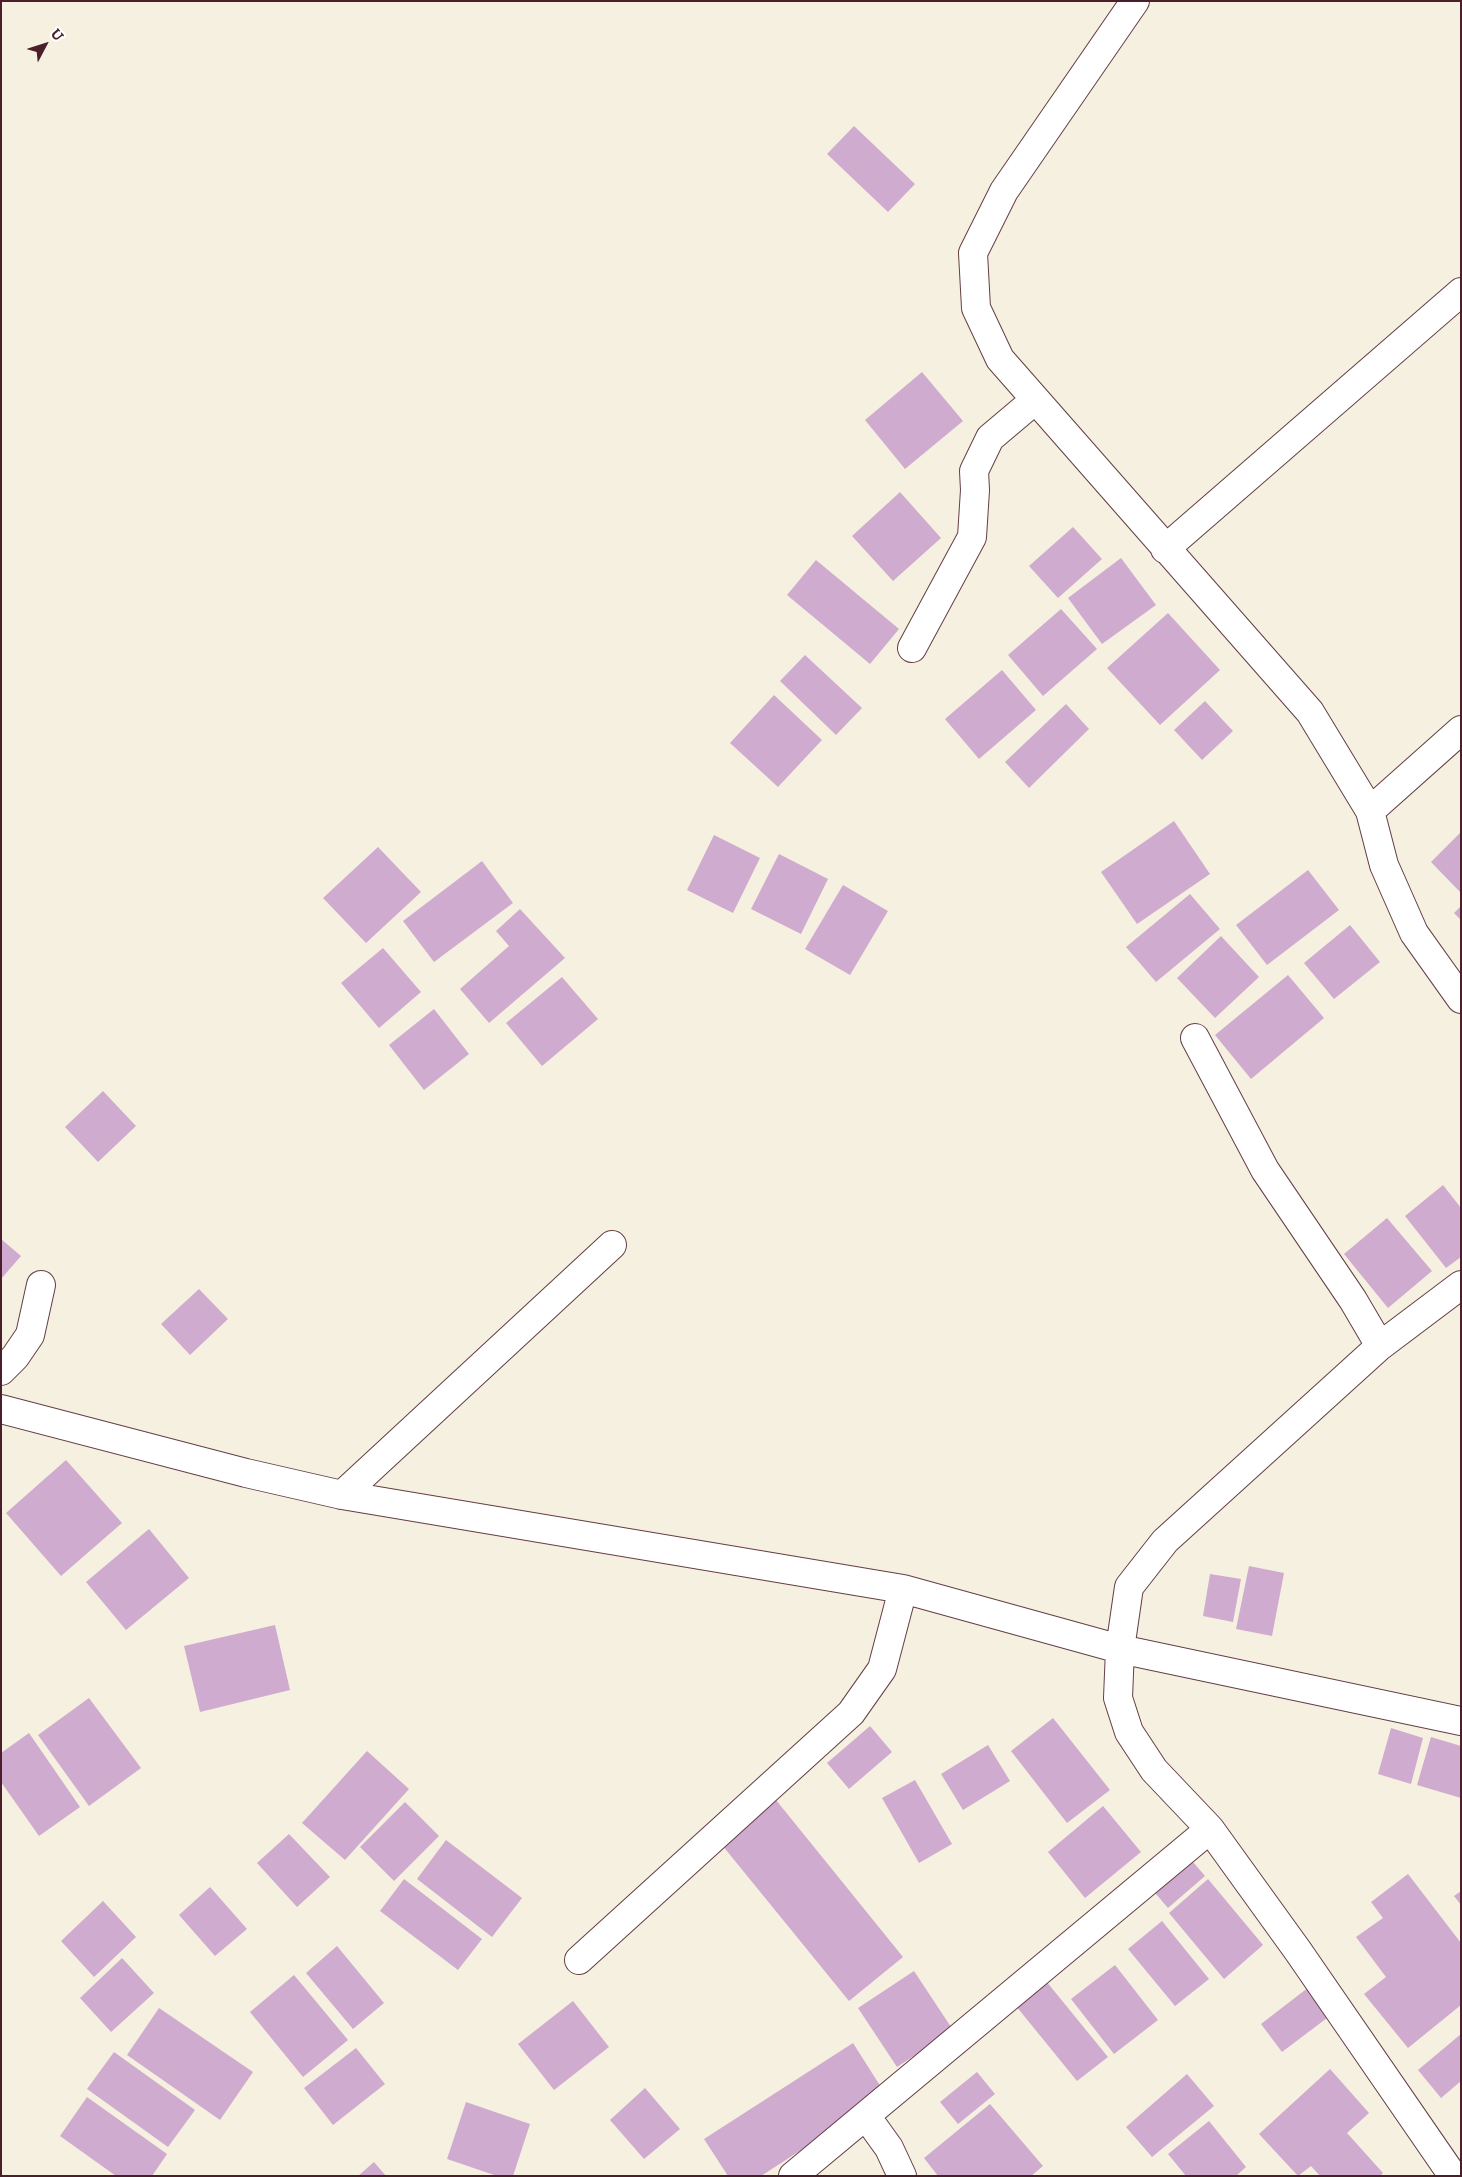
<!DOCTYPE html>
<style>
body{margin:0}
#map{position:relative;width:1462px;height:2177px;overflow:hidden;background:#f5f0df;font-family:"IM FELL DW Pica",serif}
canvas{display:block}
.frame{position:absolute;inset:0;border:2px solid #4a1f2b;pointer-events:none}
.north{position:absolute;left:20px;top:20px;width:50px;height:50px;-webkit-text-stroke:4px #fff;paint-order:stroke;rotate:50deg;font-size:14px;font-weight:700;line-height:20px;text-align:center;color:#4a1f2b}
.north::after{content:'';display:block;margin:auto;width:18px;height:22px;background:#4a1f2b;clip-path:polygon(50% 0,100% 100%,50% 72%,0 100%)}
</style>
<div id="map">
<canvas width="1462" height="2177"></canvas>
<div class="frame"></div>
<div class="north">U</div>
</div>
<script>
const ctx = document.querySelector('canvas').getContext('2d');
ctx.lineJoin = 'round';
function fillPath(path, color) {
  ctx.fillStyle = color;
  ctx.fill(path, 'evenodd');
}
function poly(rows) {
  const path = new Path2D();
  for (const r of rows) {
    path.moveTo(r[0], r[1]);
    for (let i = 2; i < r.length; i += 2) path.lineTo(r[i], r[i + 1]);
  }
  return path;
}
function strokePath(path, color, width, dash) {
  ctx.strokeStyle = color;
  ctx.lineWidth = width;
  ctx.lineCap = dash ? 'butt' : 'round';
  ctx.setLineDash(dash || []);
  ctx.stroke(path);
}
fillPath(poly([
 [854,126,915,184,888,212,827,154],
 [922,372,963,421,905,469,865,420],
 [900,492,941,538,893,581,852,536],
 [1073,527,1102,559,1058,598,1029,566],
 [1121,558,1156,605,1102,644,1068,598],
 [816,560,899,629,870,664,787,595],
 [1061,609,1097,649,1043,696,1008,655],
 [1168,613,1220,670,1160,725,1107,668],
 [805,655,862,708,836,735,780,681],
 [1002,670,1036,710,979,759,945,719],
 [774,695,822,740,778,787,730,743],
 [1205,701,1233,731,1202,760,1174,730],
 [1066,704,1089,729,1029,788,1005,762],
 [1174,821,1210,874,1137,924,1101,872],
 [1461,832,1461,893,1431,862],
 [714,835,760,858,733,913,687,890],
 [378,847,421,892,366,943,323,898],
 [779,854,828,879,801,934,751,909],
 [482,861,513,903,434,962,403,921],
 [1308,870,1339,910,1267,965,1236,925],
 [843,885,888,911,850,975,805,949],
 [1190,894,1220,929,1156,982,1126,947],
 [1461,906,1461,920,1454,913],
 [520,909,565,958,489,1023,460,989,509,946,496,931],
 [1350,925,1380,962,1334,999,1304,963],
 [1221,936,1259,977,1215,1018,1177,978],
 [383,948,421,992,379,1028,341,983],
 [1288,975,1324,1018,1251,1079,1215,1035],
 [562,977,598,1019,542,1066,506,1023],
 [434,1009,469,1054,424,1090,389,1045],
 [103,1091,136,1126,98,1162,65,1127],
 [1443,1185,1461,1208,1461,1257,1446,1268,1405,1216],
 [1387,1218,1432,1271,1388,1308,1344,1254],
 [1,1239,21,1256,1,1279],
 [199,1289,228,1319,190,1355,161,1324],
 [66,1460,122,1523,61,1576,6,1513],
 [149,1529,189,1578,126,1630,86,1582],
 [1249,1566,1284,1573,1272,1636,1236,1629],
 [1210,1574,1241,1579,1233,1622,1203,1616],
 [275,1625,290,1690,200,1712,184,1646],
 [89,1698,141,1768,89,1806,38,1735],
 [1053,1718,1110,1790,1067,1823,1011,1751],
 [870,1726,892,1752,849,1789,827,1763],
 [1391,1728,1423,1738,1411,1784,1378,1774],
 [29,1733,80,1807,39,1836,1,1782,1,1753],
 [1431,1737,1461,1746,1461,1798,1417,1785],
 [988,1745,1010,1781,963,1810,941,1774],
 [367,1751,409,1789,345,1860,302,1823],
 [915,1780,952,1844,919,1863,882,1798],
 [776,1800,903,1957,849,2001,722,1845],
 [405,1802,439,1836,394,1881,360,1847],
 [1103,1806,1141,1852,1085,1898,1048,1852],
 [289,1834,330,1877,297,1907,257,1863],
 [446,1840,522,1898,492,1937,417,1879],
 [1187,1855,1205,1876,1168,1908,1150,1887],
 [1408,1874,1461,1943,1461,2005,1408,2048,1364,1994,1386,1977,1356,1937,1383,1918,1371,1902],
 [404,1879,482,1939,458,1970,380,1911],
 [1208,1879,1263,1945,1224,1979,1169,1913],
 [210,1887,247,1929,215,1956,179,1915],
 [1461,1891,1461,1905,1454,1896],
 [103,1901,136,1937,94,1977,61,1941],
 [1162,1921,1209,1979,1175,2006,1128,1949],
 [337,1946,384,2003,353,2029,306,1973],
 [122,1958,154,1993,111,2032,80,1998],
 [1115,1965,1158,2020,1114,2054,1071,1999],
 [914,1971,953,2030,897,2067,858,2008],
 [294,1975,348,2040,303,2077,250,2012],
 [1046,1981,1108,2057,1077,2081,1016,2006],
 [1309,1987,1331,2015,1282,2052,1261,2024],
 [573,2001,609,2047,554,2090,518,2044],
 [159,2008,253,2072,220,2120,127,2055],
 [1461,2034,1461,2081,1441,2098,1418,2070],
 [853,2043,886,2095,761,2176,728,2176,704,2139],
 [356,2048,385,2084,333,2125,304,2088],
 [114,2052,195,2110,168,2147,87,2089],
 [1330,2069,1369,2113,1347,2133,1383,2173,1380,2176,1320,2176,1311,2166,1298,2176,1259,2134],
 [977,2072,995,2094,958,2124,940,2102],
 [1187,2074,1214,2106,1152,2157,1126,2127],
 [645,2088,680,2129,644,2159,610,2120],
 [87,2097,167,2154,152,2176,116,2176,60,2136],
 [466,2102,530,2124,513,2176,497,2176,447,2159],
 [990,2104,1043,2166,1031,2176,938,2176,924,2158],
 [1209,2121,1246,2167,1236,2176,1186,2176,1168,2154],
 [374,2162,386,2176,358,2176]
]), '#d0abd0');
const minor = poly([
 [1135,1,1004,191,973,253,976,308,1000,359,1310,712,1370,811,1384,865,1414,933,1461,999],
 [1165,549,1461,292],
 [912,648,972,537,975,490,974,471,990,438,1035,400],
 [1370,811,1461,730],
 [1195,1038,1265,1170,1353,1300,1380,1346],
 [1,1371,15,1357,30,1335,41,1285],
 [1,1409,246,1473,342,1495,903,1589,1120,1649,1461,1721],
 [342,1495,612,1245],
 [579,1960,851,1713,882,1669,903,1589],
 [866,2116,889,2148,902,2176],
 [793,2176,1210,1829],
 [1453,2176,1298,1951,1210,1829,1154,1770,1129,1732,1118,1698,1120,1649,1129,1587,1165,1541,1380,1346,1461,1285]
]);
strokePath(minor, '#643e46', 30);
strokePath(minor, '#fff', 28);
</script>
